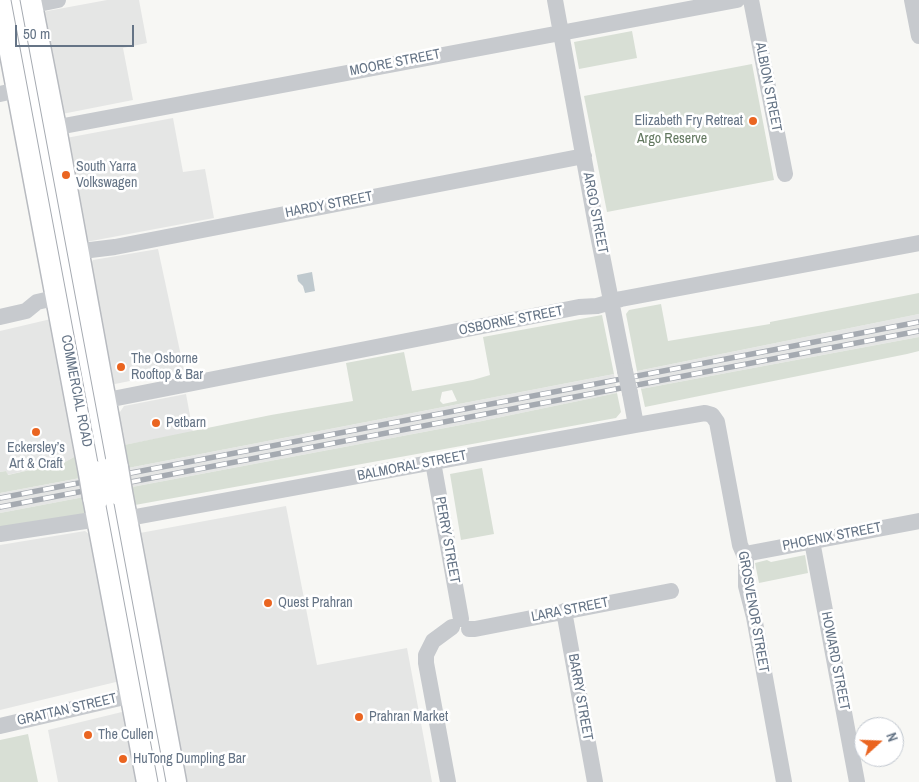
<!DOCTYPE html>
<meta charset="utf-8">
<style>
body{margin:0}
#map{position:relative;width:919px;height:782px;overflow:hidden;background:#f7f7f4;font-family:"Archivo Narrow",sans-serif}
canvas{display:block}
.north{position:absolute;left:854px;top:717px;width:50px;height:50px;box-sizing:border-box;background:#fff;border:1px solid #c1c7cf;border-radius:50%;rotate:70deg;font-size:14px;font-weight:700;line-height:20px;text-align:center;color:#657486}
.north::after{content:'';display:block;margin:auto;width:18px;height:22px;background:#ea6521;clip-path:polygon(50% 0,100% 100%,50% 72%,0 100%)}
.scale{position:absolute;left:15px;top:25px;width:119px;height:22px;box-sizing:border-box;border:2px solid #657486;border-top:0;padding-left:6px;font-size:15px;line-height:18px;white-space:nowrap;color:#657486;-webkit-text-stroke:4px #fff;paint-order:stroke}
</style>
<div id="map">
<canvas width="919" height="782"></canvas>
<div class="north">N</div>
<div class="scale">50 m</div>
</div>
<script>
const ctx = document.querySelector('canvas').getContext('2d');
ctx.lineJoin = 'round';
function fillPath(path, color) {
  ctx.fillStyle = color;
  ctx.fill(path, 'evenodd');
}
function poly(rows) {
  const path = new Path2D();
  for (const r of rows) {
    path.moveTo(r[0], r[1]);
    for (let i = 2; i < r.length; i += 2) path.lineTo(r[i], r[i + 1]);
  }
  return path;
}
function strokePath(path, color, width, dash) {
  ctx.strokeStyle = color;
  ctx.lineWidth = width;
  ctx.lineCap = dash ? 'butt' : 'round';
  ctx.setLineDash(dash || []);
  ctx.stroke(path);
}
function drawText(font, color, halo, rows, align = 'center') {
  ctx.font = font + ' "Archivo Narrow",sans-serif';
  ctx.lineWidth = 5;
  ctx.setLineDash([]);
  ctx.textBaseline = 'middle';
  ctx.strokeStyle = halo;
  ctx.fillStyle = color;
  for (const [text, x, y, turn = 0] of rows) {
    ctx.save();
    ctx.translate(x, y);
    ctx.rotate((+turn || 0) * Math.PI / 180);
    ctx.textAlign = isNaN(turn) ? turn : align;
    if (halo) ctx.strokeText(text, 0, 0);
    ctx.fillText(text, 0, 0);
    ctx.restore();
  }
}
fillPath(poly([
 [107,0,139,0,147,43,123,48,133,100,62,114,42,12],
 [173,118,183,172,205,169,214,218,86,242,66,138],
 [158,249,184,370,115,384,111,382,90,264,93,260],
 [919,314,919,337,641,389,637,371],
 [51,319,76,456,65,462,7,475,6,471,0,472,0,331],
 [614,374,617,393,482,421,132,487,128,468],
 [186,394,193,432,124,445,118,415,124,406],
 [80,478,84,497,0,513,0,493],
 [286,506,317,665,407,648,432,782,186,782,140,533],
 [85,531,94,538,120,681,0,710,0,545],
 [126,711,139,782,58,782,48,730]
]), '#e5e6e5');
fillPath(poly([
 [632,31,637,58,579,69,574,42],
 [752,64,774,180,607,212,584,96],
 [919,293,919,314,637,371,626,314,629,310,661,304,668,341,770,324,770,322],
 [602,315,614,374,128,468,124,445,271,415,353,401,346,363,404,352,412,391,473,380,490,375,483,337],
 [452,390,457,401,443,404,440,401,442,392],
 [919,337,919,351,907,354,645,407,641,389],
 [617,393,621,412,616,418,135,505,132,487,482,421],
 [76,456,80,478,0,493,0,472,6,471,8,475,65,462],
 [482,468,494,534,461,540,450,474],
 [84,497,87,514,0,529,0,513],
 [805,555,808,573,759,583,755,563,767,560,771,562],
 [28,734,38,782,0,782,0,740]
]), '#d8dfd5');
fillPath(poly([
 [312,272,315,291,305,293,303,286,298,281,297,275]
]), '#bfc9ce');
const primary = poly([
 [3,0,92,473],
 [28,0,53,128,115,468],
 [119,492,173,782],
 [96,497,150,782]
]);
strokePath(primary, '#b8bbc0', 29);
strokePath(poly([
 [555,0,595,220,625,371],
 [751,0,785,174],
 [912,0,919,36],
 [29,6,58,0],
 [0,94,27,88],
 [53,128,737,0],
 [74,252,115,247,584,156],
 [0,317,26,311,37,302,59,297],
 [630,393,636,425],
 [102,401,579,307,597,306,621,299,919,243],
 [433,462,461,619],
 [0,534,92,520,135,517,636,425,705,413,712,415,717,422,740,545,746,559,746,586,754,617,784,782],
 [812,541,857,782],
 [745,554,919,521],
 [564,611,595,782],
 [469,629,475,629,671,591],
 [0,726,133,695],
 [448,782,426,663,426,655,433,641,452,627]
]), '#c7cace', 16);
strokePath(primary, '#fff', 26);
strokePath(poly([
 [11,0,158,782],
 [20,0,166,782]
]), '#a5aab1', 1);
const rail = poly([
 [0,498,919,322],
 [0,507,919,331]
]);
strokePath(rail, '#a5aab1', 5.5);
strokePath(rail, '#fff', 4, [11]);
const primaryBridge = poly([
 [115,468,119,492],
 [92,473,96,497]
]);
strokePath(primaryBridge, '#b8bbc0', 29, []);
strokePath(poly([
 [625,371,630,393]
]), '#c7cace', 16);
strokePath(primaryBridge, '#fff', 26);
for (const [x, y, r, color] of [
 [753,121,5,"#ea6521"],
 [66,175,5,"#ea6521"],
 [121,367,5,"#ea6521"],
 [156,423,5,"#ea6521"],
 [36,432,5,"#ea6521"],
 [268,603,5,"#ea6521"],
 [359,717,5,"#ea6521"],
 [88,735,5,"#ea6521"],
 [123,759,5,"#ea6521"]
]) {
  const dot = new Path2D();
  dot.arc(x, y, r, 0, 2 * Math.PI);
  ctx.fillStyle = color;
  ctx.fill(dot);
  strokePath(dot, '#fff', 2);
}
drawText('14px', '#657486', '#fff', [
 ["MOORE STREET",395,63,-11],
 ["ALBION STREET",768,87,79],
 ["HARDY STREET",329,205,-11],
 ["ARGO STREET",595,213,79],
 ["OSBORNE STREET",511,321,-11],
 ["COMMERCIAL ROAD",76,391,79],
 ["BALMORAL STREET",412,466,-11],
 ["PHOENIX STREET",832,537,-11],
 ["PERRY STREET",447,540,80],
 ["LARA STREET",570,610,-11],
 ["GROSVENOR STREET",753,612,80],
 ["HOWARD STREET",835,661,79],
 ["BARRY STREET",580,697,80],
 ["GRATTAN STREET",67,710,-13]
]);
drawText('14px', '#657486', '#fff', [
 ["Elizabeth Fry Retreat",743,121,"right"],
 ["South Yarra",76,167],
 ["Volkswagen",76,183],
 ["The Osborne",131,359],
 ["Rooftop & Bar",131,375],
 ["Petbarn",166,423],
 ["Eckersley’s",36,448,"center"],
 ["Art & Craft",36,464,"center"],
 ["Quest Prahran",278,603],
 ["Prahran Market",369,717],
 ["The Cullen",98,735],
 ["HuTong Dumpling Bar",133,759]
], 'left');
drawText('14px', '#637860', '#fff', [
 ["Argo Reserve",672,139]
]);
</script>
